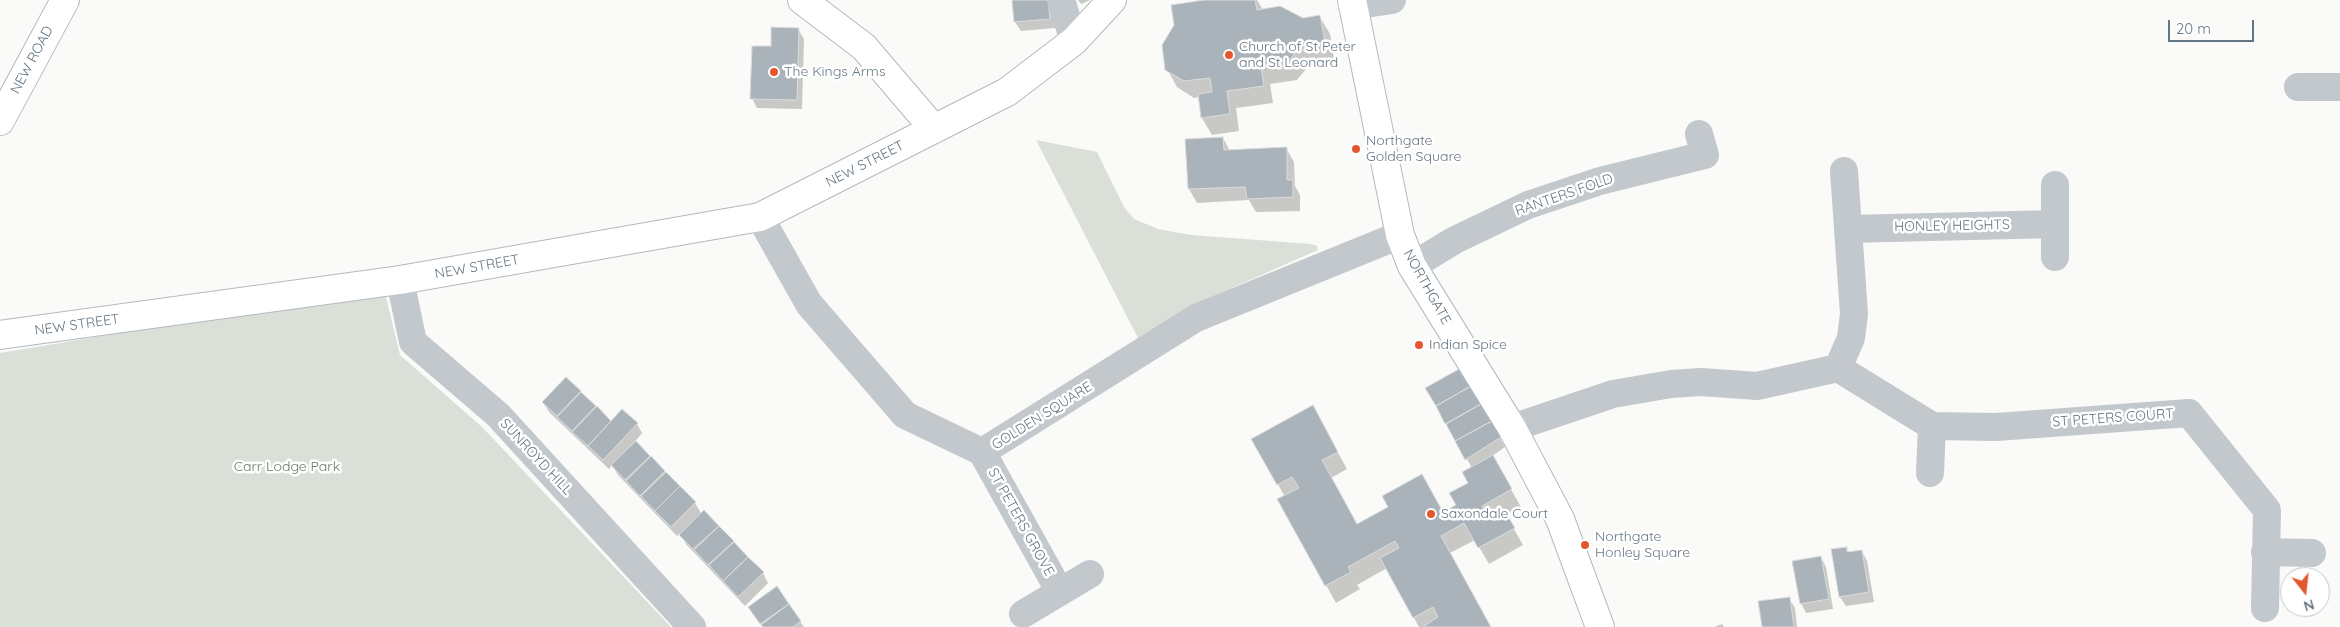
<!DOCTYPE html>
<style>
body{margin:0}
#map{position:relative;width:2340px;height:627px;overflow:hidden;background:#fafaf8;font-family:Quicksand,sans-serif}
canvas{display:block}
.north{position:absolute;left:2280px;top:567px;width:50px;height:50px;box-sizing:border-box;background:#fff;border:1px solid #c1c8cd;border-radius:50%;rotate:164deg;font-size:14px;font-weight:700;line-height:20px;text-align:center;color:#657683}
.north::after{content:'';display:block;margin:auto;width:18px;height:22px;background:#e4572e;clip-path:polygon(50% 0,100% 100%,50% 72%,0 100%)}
.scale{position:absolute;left:2168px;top:20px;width:86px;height:22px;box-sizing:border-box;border:2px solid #657683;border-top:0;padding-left:6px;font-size:15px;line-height:18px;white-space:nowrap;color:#657683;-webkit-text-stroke:4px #fff;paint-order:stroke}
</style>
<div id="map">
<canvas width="2340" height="627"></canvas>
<div class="north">N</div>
<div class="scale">20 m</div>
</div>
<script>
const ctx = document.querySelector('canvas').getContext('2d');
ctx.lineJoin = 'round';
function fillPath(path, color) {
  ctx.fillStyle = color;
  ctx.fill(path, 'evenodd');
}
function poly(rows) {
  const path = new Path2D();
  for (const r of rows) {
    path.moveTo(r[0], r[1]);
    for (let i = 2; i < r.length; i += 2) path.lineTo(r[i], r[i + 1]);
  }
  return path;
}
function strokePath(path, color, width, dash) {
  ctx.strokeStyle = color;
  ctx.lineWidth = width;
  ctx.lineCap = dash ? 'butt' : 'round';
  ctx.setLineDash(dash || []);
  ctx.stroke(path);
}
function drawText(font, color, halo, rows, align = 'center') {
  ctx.font = font + ' Quicksand,sans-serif';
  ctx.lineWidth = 5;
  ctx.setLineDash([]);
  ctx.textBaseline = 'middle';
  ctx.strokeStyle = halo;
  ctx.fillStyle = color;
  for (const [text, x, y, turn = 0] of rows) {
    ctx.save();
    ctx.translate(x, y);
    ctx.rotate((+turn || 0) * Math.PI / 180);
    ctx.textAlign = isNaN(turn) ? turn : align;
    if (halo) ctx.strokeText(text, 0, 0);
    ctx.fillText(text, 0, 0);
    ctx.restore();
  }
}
fillPath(poly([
 [1036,140,1097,152,1124,207,1134,219,1158,229,1191,235,1311,244,1317,246,1318,250,1193,305,1138,338],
 [384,289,400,355,482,427,671,627,0,627,0,353]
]), '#dadfd7');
fillPath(poly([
 [1013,0,1052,0,1055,28,1021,31,1015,22],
 [1078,0,1090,0,1081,4],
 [1212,0,1257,0,1263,10,1303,20,1320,17,1330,34,1334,59,1311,63,1297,80,1270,84,1273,103,1236,108,1239,131,1212,135,1202,118,1199,97,1194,98,1177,87,1167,69],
 [798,29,804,39,802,109,757,108,752,98,772,48],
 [1223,138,1230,151,1286,148,1294,162,1295,186,1300,195,1300,211,1256,212,1249,200,1197,203,1189,189],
 [1460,369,1505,447,1492,456,1521,507,1506,515,1523,545,1489,564,1475,540,1450,553,1490,627,1419,627,1387,568,1357,585,1360,589,1336,603,1279,500,1285,497,1253,439,1322,424,1347,469,1331,478,1357,526,1443,514,1457,506,1469,483,1472,468,1427,388],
 [566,379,611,422,637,424,642,433,635,442,695,503,702,515,704,512,763,573,768,583,745,606,686,544,680,533,677,536,618,475,612,465,609,469,549,412,543,402],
 [1846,548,1849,553,1862,551,1867,561,1874,602,1846,606,1840,597],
 [1821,557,1826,567,1833,609,1806,613,1801,603],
 [776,588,804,627,763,627,755,617],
 [1789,598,1795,608,1797,627,1763,627],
 [1722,624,1724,627,1714,627]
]), '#0003');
const building = poly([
 [1012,0,1048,0,1050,19,1014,22,1012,0],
 [1204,0,1255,0,1257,10,1280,6,1303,18,1320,15,1325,42,1301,46,1287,63,1261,67,1264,86,1227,91,1230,114,1201,118,1198,94,1212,92,1210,78,1184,81,1165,70,1162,45,1174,25,1171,5,1204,0],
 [771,27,799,28,797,100,750,99,752,46,771,46,771,27],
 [1223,137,1224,150,1287,147,1287,180,1293,180,1293,197,1247,199,1245,187,1188,189,1185,139,1223,137],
 [1461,368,1471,386,1436,406,1425,388,1461,368],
 [566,377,581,391,557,416,542,402,566,377],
 [1471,386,1481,404,1445,424,1436,406,1471,386],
 [581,392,596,406,572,431,557,417,581,392],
 [1481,404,1492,421,1455,441,1446,424,1481,404],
 [1313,405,1338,452,1322,460,1357,524,1388,507,1382,496,1422,474,1443,512,1456,505,1449,493,1468,483,1462,472,1493,455,1512,489,1482,506,1487,516,1503,508,1515,528,1478,548,1464,523,1441,536,1491,627,1423,627,1438,617,1433,607,1413,618,1380,558,1399,548,1395,541,1348,567,1351,572,1325,586,1277,499,1299,488,1292,477,1277,485,1251,439,1313,405],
 [597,406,611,421,588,446,572,432,597,406],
 [622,409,638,423,603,460,588,446,622,409],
 [1492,421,1501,437,1465,460,1455,441,1492,421],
 [636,441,650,456,625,480,611,465,636,441],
 [651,456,665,471,640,496,626,481,651,456],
 [666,472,680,486,655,511,641,496,666,472],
 [680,486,696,502,671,527,655,511,680,486],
 [704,510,719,526,693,549,679,535,704,510],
 [719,526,734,541,708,565,694,550,719,526],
 [734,542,748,557,723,581,709,565,734,542],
 [1847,547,1847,552,1862,550,1869,592,1839,597,1831,549,1847,547],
 [1821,556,1829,599,1800,604,1792,561,1821,556],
 [748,557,764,572,738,597,723,581,748,557],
 [777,586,789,604,760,624,748,607,777,586],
 [1790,597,1794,627,1762,627,1758,601,1790,597],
 [789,604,801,621,793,627,763,627,761,625,789,604]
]);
fillPath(building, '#aab3b9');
strokePath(building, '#dcdcda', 1);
const secondary = poly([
 [802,0,864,47,934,129],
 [1352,0,1400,235,1412,266,1512,428,1560,519,1600,627],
 [0,121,65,0],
 [0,335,400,280,760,217,1007,92,1074,41,1112,0]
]);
strokePath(secondary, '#b3babf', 30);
strokePath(poly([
 [1061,0,1074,41],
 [1352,6,1392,0],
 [2298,87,2340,87],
 [2055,185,2055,257],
 [760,217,809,304,905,415,982,452,1196,318,1400,235],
 [1848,229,2055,224],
 [1412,266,1455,240,1528,205,1600,181,1705,155,1699,134],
 [400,280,413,342,498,415,692,627],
 [1838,368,1932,426,1996,427,2189,413,2267,510,2265,608],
 [1838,368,1851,338,1854,314,1844,171],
 [1512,428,1613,394,1671,384,1701,382,1757,386,1838,368],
 [982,452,1060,592],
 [1930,473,1932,426],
 [2265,552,2312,553],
 [1023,614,1090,574]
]), '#c3c8cc', 28);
strokePath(secondary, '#fff', 28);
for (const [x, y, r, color] of [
 [1229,55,5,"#e4572e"],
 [774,72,5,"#e4572e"],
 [1356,149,5,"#e4572e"],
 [1419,345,5,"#e4572e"],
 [1431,514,5,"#e4572e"],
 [1585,545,5,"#e4572e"]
]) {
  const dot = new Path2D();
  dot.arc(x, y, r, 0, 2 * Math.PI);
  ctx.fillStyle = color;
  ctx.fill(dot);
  strokePath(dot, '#fff', 2);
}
drawText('14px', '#657683', '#fff', [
 ["Church of St Peter",1239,47],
 ["and St Leonard",1239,63],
 ["The Kings Arms",784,72],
 ["Northgate",1366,141],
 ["Golden Square",1366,157],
 ["Indian Spice",1429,345],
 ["Saxondale Court",1441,514],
 ["Northgate",1595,537],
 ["Honley Square",1595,553]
], 'left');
drawText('14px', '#657683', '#fff', [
 ["NEW ROAD",32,60,-62],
 ["NEW STREET",865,164,-27],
 ["RANTERS FOLD",1564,195,-19],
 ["HONLEY HEIGHTS",1952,226,-1],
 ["NEW STREET",477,267,-10],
 ["NORTHGATE",1427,287,61],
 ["NEW STREET",77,325,-8],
 ["GOLDEN SQUARE",1042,416,-32],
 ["ST PETERS COURT",2113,418,-4],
 ["SUNROYD HILL",536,457,47],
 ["ST PETERS GROVE",1021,522,61]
]);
drawText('14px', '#687a64', '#fff', [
 ["Carr Lodge Park",287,467]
]);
</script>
